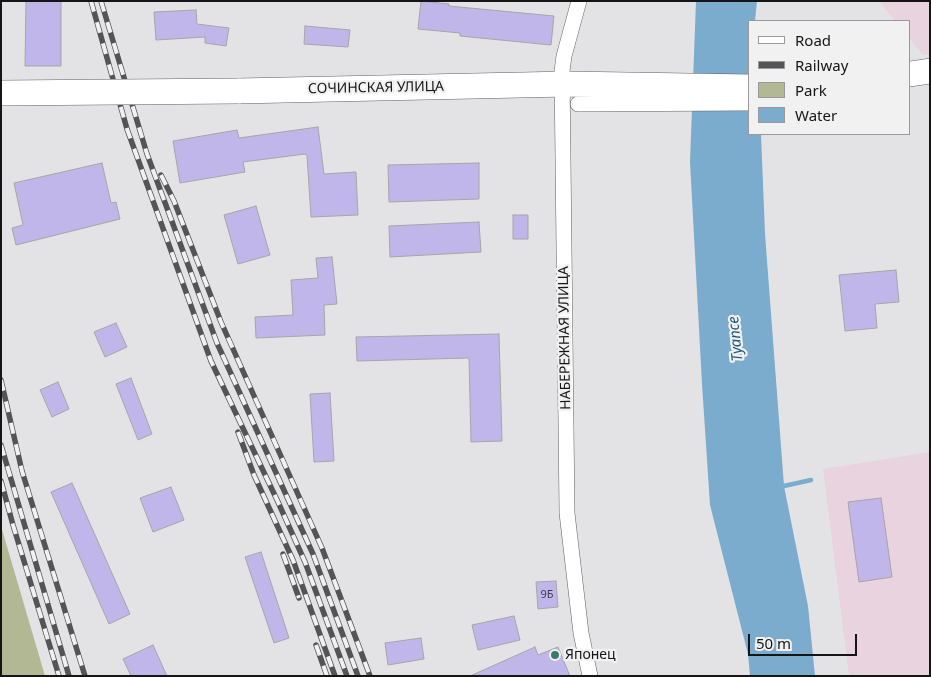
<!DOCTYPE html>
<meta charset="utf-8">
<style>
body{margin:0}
#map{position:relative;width:931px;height:677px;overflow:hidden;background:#e3e3e5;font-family:"Noto Sans",sans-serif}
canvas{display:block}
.frame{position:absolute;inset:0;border:2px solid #151516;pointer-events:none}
.legend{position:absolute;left:748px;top:20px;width:162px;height:115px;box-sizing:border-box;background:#f1f1f2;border:1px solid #99999a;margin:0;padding:6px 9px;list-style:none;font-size:15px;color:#151516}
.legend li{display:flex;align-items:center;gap:10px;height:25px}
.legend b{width:25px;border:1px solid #99999a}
.scale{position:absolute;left:748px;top:634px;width:109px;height:22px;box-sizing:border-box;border:2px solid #151516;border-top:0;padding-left:6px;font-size:15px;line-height:18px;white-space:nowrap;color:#151516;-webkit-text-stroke:4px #f1f1f2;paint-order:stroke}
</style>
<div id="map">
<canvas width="931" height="677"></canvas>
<div class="frame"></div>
<ul class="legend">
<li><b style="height:6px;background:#fff"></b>Road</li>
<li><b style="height:6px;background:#545456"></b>Railway</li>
<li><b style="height:14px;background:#b3b894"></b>Park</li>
<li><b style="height:14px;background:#7babcd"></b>Water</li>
</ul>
<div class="scale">50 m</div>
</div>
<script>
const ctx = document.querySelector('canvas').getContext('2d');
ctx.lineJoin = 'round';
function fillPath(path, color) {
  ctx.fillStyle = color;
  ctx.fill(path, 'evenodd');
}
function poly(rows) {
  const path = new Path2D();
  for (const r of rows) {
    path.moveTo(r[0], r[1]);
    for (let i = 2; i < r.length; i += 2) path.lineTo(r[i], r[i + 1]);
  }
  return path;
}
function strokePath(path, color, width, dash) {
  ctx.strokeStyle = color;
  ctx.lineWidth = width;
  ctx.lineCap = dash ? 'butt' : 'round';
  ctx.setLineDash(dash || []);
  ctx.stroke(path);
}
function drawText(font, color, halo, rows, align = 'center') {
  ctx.font = font + ' "Noto Sans",sans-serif';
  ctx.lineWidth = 4.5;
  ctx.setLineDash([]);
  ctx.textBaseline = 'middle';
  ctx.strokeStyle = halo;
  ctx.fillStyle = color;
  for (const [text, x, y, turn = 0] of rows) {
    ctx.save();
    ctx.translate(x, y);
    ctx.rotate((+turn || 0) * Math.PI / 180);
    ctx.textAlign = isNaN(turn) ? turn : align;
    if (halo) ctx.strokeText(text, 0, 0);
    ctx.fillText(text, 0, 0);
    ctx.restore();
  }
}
fillPath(poly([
 [879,1,930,1,930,55,923,55,910,39,910,21,895,21],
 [930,452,930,676,849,676,823,469]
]), '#e9d3df');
fillPath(poly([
 [1,526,45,676,1,676]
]), '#b3b894');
fillPath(poly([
 [696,1,757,1,755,21,750,21,750,134,761,134,765,234,784,486,808,606,815,676,750,676,748,654,710,505,702,384,690,162]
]), '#7babcd');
strokePath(poly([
 [784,486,811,480]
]), '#7babcd', 4.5);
const building = poly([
 [26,1,61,1,61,66,25,66,26,1],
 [421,1,449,4,449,6,554,16,551,45,460,36,460,33,418,29,421,1],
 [196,10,197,24,229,28,226,46,205,43,205,37,156,40,154,12,196,10],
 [305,26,350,30,348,47,304,44,305,26],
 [318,127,324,174,356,172,358,215,311,217,307,155,306,155,305,154,243,162,245,172,180,183,173,141,237,130,239,138,318,127],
 [102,163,111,203,116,202,120,219,16,245,12,228,23,225,14,183,102,163],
 [479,163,479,199,389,202,388,165,479,163],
 [256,206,270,255,238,264,224,215,256,206],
 [513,215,528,215,528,239,513,239,513,215],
 [479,222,481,252,390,257,389,226,479,222],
 [332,257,337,304,324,305,325,335,256,338,255,317,293,315,291,280,318,278,316,258,332,257],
 [896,270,899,302,875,304,877,328,845,331,839,275,896,270],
 [116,323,127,347,105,357,94,332,116,323],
 [499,334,502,441,471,442,469,358,357,361,356,337,499,334],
 [131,378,152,434,138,440,116,384,131,378],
 [58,382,69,409,52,417,40,390,58,382],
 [330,393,334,461,314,462,310,394,330,393],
 [72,483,130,614,109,624,51,492,72,483],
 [171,487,184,520,153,532,140,498,171,487],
 [881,498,892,577,859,582,848,502,881,498],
 [261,552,289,638,274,643,245,557,261,552],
 [556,581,558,607,538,609,536,582,556,581],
 [514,616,520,640,478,650,472,625,514,616],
 [421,638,424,659,388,665,385,643,421,638],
 [153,645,167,676,131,676,123,659,153,645],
 [535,647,538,655,558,647,570,676,470,676,535,647]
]);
fillPath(building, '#c1b6e9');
strokePath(building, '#a6a5a7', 1);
const minor = poly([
 [579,1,564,56,562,71,567,513,581,633,590,676],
 [578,104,750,103]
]);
const trunk = poly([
 [910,74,930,71],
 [238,91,568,84,750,87]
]);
strokePath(minor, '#606062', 16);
strokePath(trunk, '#606062', 26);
strokePath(minor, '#fff', 15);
strokePath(trunk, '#fff', 25);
const rail = poly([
 [91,1,127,129,211,361,278,502,305,562,347,676],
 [101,1,147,154,217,343,313,554,358,676],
 [161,175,174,201,221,322,322,548,370,676],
 [1,380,22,471,85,676],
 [238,432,254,475,293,560,335,676],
 [1,445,69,676],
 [1,481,13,525,59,676],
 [283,554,299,598],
 [316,645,327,676]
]);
strokePath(rail, '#545456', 5.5);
strokePath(rail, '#f1f1f2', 4, [11]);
const trunkBridge = poly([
 [1,93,238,91]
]);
strokePath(trunkBridge, '#606062', 26, []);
strokePath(trunkBridge, '#fff', 25);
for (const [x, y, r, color] of [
 [555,655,5,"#367b6e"]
]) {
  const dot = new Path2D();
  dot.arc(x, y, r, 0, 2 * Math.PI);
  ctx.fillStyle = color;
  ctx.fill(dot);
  strokePath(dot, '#f1f1f2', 2);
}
drawText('11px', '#403d4b', null, [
 ["9Б",547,595]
]);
drawText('14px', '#151516', '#f1f1f2', [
 ["СОЧИНСКАЯ УЛИЦА",376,88,-1],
 ["НАБЕРЕЖНАЯ УЛИЦА",565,338,-91]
]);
drawText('14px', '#151516', '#f1f1f2', [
 ["Японец",565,655]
], 'left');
drawText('italic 15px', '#20587b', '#f1f1f2', [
 ["Туапсе",736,339,-96]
]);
</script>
